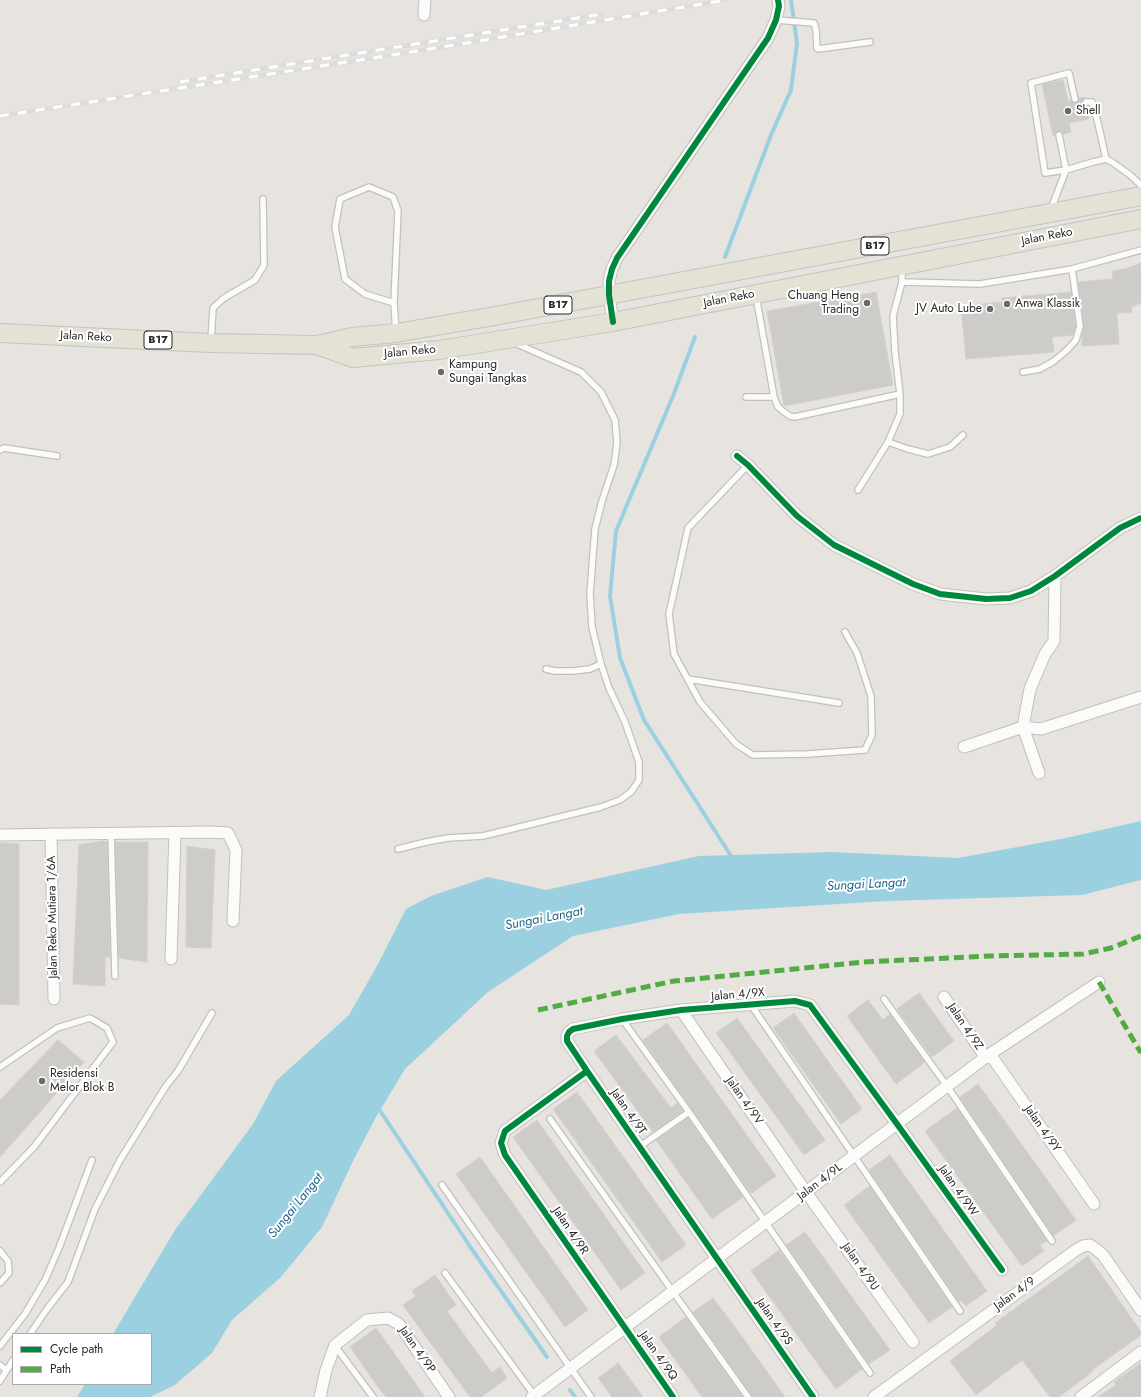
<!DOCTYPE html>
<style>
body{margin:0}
#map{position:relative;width:1141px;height:1397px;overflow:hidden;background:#e7e4e0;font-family:Jost,sans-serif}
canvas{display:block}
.legend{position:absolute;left:12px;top:1333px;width:140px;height:52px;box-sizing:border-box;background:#fff;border:1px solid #a9a9a9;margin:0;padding:5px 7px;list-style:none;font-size:12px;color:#292929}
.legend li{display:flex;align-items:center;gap:8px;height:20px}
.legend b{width:20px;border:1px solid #a9a9a9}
</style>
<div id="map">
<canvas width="1141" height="1397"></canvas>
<ul class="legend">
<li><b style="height:5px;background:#00873e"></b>Cycle path</li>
<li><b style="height:5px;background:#53ab44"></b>Path</li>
</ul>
</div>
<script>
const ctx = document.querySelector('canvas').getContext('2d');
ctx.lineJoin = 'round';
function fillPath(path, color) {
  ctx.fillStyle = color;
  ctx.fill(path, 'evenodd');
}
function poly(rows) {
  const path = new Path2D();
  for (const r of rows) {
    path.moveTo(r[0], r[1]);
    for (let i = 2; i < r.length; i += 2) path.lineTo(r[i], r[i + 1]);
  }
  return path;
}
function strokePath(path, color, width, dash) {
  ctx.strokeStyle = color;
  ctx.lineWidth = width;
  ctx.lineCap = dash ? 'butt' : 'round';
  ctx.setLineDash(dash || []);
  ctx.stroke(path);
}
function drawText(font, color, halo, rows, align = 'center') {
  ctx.font = font + ' Jost,sans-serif';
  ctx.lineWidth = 4;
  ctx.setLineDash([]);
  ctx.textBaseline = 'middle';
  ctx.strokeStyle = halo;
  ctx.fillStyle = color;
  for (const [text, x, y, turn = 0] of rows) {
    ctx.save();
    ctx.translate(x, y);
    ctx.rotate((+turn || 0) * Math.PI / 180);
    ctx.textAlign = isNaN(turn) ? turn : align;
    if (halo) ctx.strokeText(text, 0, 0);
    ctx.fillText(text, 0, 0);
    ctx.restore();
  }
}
fillPath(poly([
 [1141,821,1141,880,1082,895,887,901,679,914,573,936,488,992,405,1069,376,1117,353,1161,322,1227,281,1277,232,1320,212,1353,175,1385,150,1397,77,1397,85,1384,151,1384,151,1334,113,1334,175,1230,253,1124,276,1081,349,1015,378,964,406,909,431,896,488,877,546,890,699,856,832,852,958,858,1066,838]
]), '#9bd0e1');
strokePath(poly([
 [725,257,771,135,791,90,797,43,791,0],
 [695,337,673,396,616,531,610,596,620,658,644,720,733,859],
 [377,1106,471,1248,547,1357],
 [570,1390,575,1397]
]), '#9bd0e1', 4);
const building = poly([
 [1063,80,1068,101,1071,100,1076,103,1078,102,1079,98,1085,97,1082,102,1084,105,1087,106,1089,119,1069,123,1071,132,1063,134,1061,131,1058,131,1053,136,1042,84,1063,80],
 [1141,263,1141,303,1131,307,1132,312,1117,313,1119,344,1082,346,1082,336,1084,325,1078,282,1113,279,1112,271,1125,269,1141,263],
 [876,292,893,385,784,406,767,311,876,292],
 [1071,292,1076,326,1073,335,1052,337,1054,352,966,359,961,306,1003,302,1002,298,1071,292],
 [103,841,107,842,110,957,105,957,105,986,73,984,79,845,103,841],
 [115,842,148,842,147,962,119,958,115,842],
 [0,843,19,844,19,1005,0,1004,0,843],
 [187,846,215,850,211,948,186,947,187,846],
 [919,993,954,1041,932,1057,897,1009,919,993],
 [868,1000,883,1020,890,1014,925,1062,896,1084,847,1016,868,1000],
 [794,1013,862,1109,841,1124,773,1028,794,1013],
 [737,1018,825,1140,804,1155,716,1033,737,1018],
 [667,1023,776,1176,752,1193,750,1192,643,1040,667,1023],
 [616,1035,671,1108,677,1103,683,1111,653,1132,594,1051,616,1035],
 [58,1040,84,1062,0,1157,0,1100,58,1040],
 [978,1084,1076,1220,1053,1236,960,1097,978,1084],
 [577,1092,686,1245,662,1262,553,1109,577,1092],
 [957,1108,1047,1241,1040,1245,1044,1251,1022,1266,925,1131,957,1108],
 [688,1118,743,1197,712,1219,656,1140,688,1118],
 [537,1120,645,1273,621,1290,513,1137,537,1120],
 [890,1155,987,1291,966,1306,961,1300,959,1302,869,1170,890,1155],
 [480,1157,588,1310,565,1327,456,1174,480,1157],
 [870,1186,952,1307,929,1323,844,1205,870,1186],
 [805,1232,890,1350,869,1364,786,1245,805,1232],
 [779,1250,862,1369,836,1389,751,1271,779,1250],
 [1088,1256,1141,1332,1141,1335,1092,1370,1093,1371,1059,1397,1050,1397,1022,1360,976,1395,950,1361,997,1325,995,1323,1088,1256],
 [435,1275,456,1305,447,1311,492,1373,500,1367,507,1378,481,1397,470,1397,403,1305,416,1296,412,1291,435,1275],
 [713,1298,735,1327,785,1397,752,1397,693,1312,713,1298],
 [686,1317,743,1397,702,1397,666,1347,659,1337,686,1317],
 [376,1328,389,1346,425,1397,386,1397,378,1387,350,1347,376,1328],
 [618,1363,627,1375,643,1397,612,1397,598,1378,618,1363],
 [1141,1363,1141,1397,1098,1397,1116,1385,1114,1382,1141,1363]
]);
fillPath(building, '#ceccc9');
strokePath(building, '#d2cfcc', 1);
const lane = poly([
 [776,20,814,23,816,30,817,48,818,49,870,42],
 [1086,102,1092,102,1098,123,1106,159],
 [1059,135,1066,170,1045,173,1031,83,1069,73,1075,99],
 [1051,209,1066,170,1093,162,1106,159,1112,162,1130,175,1141,185],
 [902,269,902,282,980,284,1072,269,1141,250],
 [756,296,774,397,778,407,784,412,790,416,795,417,900,394],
 [394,303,365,294,345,279,335,227,340,199,369,187,393,197,398,211,394,303,396,332],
 [211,341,213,308,224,298,255,280,264,265,263,199],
 [1023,372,1040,369,1054,361,1067,350,1076,340,1080,326,1072,269],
 [746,397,774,397],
 [888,442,908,449,928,454,950,447,963,435],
 [0,450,4,448,57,456],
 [748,465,688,528,669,614,674,654,700,702,736,744,753,755,807,754,865,750,872,735,871,696,857,653,845,632],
 [858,490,888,442,900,414,900,394,895,352,893,316,902,282],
 [546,669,555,671,573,671,590,669,601,664],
 [688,679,839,703],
 [111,834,115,976],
 [398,849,426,842,448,838,483,836,601,807,620,800,631,792,639,780,639,762,625,722,609,688,601,664,592,627,590,594,595,529,602,501,614,465,617,443,615,420,601,392,581,372,515,343],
 [884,999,947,1086,1052,1241],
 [751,1005,960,1311],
 [622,1019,689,1112,870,1373],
 [0,1067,57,1028,90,1018,107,1028,113,1042,34,1147,0,1182],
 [550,1119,748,1397],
 [639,1147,689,1112],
 [442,1185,591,1397],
 [0,1251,8,1261,9,1273,0,1283],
 [445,1273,534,1395],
 [30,1334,47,1309,68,1282,95,1209,120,1160,166,1086,178,1071,212,1013],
 [0,1346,25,1314,45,1280,59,1248,92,1160],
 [335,1346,373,1397],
 [0,1365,6,1370],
 [0,1381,13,1360]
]);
const street = poly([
 [424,15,425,0],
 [613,322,609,295,609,281,612,269,617,258,768,38,776,20,779,6,778,0],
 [737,456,748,465,797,516,834,545,913,584,940,594,986,599,1010,598,1031,591,1055,576,1120,528,1141,518],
 [964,747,1023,727,1041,729,1141,697],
 [1039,773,1023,727,1030,689,1045,654,1054,641,1055,576],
 [51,834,54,999],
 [0,835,210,832,228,833,236,850,233,921],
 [171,959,175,833],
 [944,997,986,1058],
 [681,1010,806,1192,913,1342],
 [990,1054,1094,1204],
 [587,1071,567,1041,567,1036,569,1032,573,1029,622,1019,681,1010,795,1001,810,1005,897,1124,1002,1270],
 [320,1397,326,1370,335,1345,367,1320,388,1318,399,1324,449,1397],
 [532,1397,990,1054,1099,982],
 [673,1397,505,1155,501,1143,505,1131,587,1071,813,1397],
 [874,1397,1076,1250,1083,1246,1090,1245,1097,1250,1103,1255,1141,1310],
 [1081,1397,1141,1352]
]);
const primary = poly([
 [0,333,210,343,317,345,352,337,396,333,495,316,1141,196],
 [317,345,353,358,439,350,613,322,1141,219]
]);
strokePath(lane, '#c1c0c0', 8);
strokePath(street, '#c1c0c0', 13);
strokePath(primary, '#c3c3c1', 20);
strokePath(lane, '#fbfbfa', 5.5);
strokePath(street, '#fbfbfa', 11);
strokePath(primary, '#e4e1d5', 18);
const rail = poly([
 [180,82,602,14],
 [0,116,418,51,726,0]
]);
strokePath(rail, '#ddddde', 4.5);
strokePath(rail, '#fff', 3, [9]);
strokePath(poly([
 [1099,982,1141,1053],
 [538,1010,674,981,864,962,990,956,1083,954,1111,948,1141,936]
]), '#53ab44', 5, [10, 5]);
strokePath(poly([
 [613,322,609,295,609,281,612,269,617,258,768,38,776,20,779,6,778,0],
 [737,456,748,465,797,516,834,545,913,584,940,594,986,599,1010,598,1031,591,1055,576,1120,528,1141,518],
 [587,1071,567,1041,567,1036,569,1032,573,1029,622,1019,681,1010,795,1001,810,1005,897,1124,1002,1270],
 [673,1397,505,1155,501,1143,505,1131,587,1071,813,1397]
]), '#00873e', 6);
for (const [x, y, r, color] of [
 [1068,111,4,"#6c6a69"],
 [867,303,4,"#6c6a69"],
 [1007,304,4,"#6c6a69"],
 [990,309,4,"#6c6a69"],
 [441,372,4,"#6c6a69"],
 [42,1081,4,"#6c6a69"]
]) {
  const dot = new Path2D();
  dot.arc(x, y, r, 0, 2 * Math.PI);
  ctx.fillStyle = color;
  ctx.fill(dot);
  strokePath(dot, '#fff', 1.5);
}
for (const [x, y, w] of [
 [875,246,28],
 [558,305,28],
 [158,340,28]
]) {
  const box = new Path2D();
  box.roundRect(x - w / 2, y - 9, w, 18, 3);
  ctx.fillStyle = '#fff';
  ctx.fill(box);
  strokePath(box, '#292929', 1);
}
drawText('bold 11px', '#292929', null, [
 ["B17",875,246],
 ["B17",558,305],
 ["B17",158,340]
]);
drawText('12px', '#292929', '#fff', [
 ["Shell",1076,111],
 ["Chuang Heng",859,296,"right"],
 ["Trading",859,310,"right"],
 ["Anwa Klassik",1015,304],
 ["JV Auto Lube",982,309,"right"],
 ["Kampung",449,365],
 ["Sungai Tangkas",449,379],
 ["Residensi",50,1074],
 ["Melor Blok B",50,1088]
], 'left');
drawText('12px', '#292929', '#fff', [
 ["Jalan Reko",1047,237,-11],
 ["Jalan Reko",729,299,-11],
 ["Jalan Reko",86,337,3],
 ["Jalan Reko",410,352,-5],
 ["Jalan Reko Mutiara 1/6A",53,917,-91],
 ["Jalan 4/9X",738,995,-5],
 ["Jalan 4/9Z",965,1027,56],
 ["Jalan 4/9V",744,1101,55],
 ["Jalan 4/9T",628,1112,55],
 ["Jalan 4/9Y",1042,1129,55],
 ["Jalan 4/9L",820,1182,-37],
 ["Jalan 4/9W",958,1191,55],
 ["Jalan 4/9R",570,1231,56],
 ["Jalan 4/9U",860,1267,55],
 ["Jalan 4/9",1015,1294,-36],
 ["Jalan 4/9S",774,1322,55],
 ["Jalan 4/9P",417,1350,55],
 ["Jalan 4/9Q",658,1356,55]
]);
drawText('italic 13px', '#1c678a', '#fff', [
 ["Sungai Langat",866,885,-3],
 ["Sungai Langat",544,919,-11],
 ["Sungai Langat",296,1206,-51]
]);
</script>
